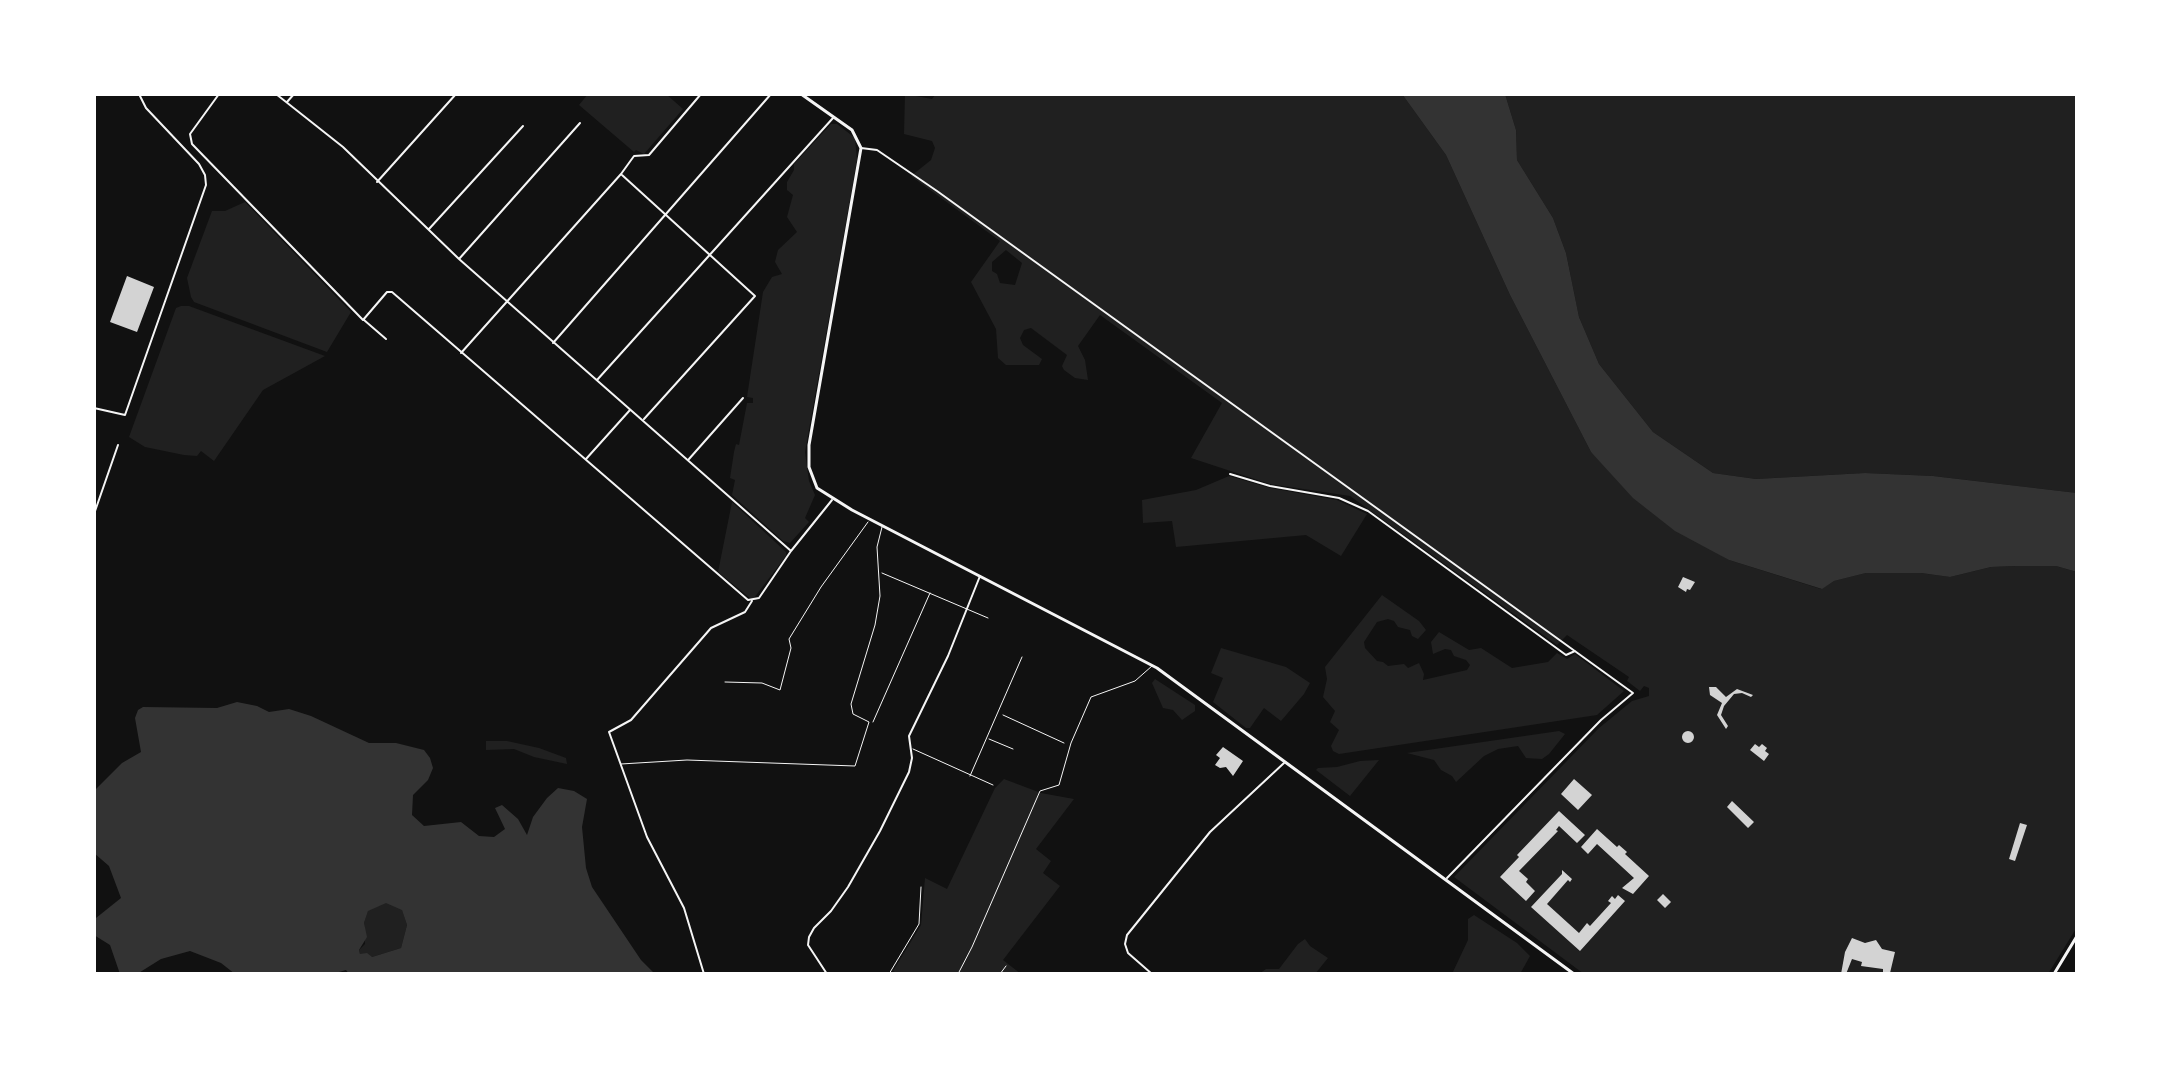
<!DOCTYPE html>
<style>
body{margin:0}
#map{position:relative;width:2171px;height:1068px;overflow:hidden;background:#111;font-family:Lato,sans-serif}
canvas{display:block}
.frame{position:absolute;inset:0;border:96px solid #fff;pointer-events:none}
</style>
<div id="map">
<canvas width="2171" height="1068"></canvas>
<div class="frame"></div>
</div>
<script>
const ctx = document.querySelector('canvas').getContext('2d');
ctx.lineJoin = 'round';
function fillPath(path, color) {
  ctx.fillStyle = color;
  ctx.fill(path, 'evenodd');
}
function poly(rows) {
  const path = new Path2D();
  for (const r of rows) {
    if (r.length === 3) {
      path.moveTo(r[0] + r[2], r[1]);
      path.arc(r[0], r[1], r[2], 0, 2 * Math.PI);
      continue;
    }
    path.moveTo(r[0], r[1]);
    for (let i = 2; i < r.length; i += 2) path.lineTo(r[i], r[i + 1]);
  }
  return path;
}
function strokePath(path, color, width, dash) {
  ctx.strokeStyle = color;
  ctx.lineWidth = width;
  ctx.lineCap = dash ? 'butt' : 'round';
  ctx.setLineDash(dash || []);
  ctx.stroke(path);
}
fillPath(poly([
 [588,94,666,94,683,109,644,154,636,150,634,152,579,105],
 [905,94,932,99,936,94,1402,94,1446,155,1510,295,1591,452,1713,550,1729,560,1821,589,1834,581,1866,573,1921,573,1950,577,1991,567,2015,566,2056,566,2077,572,2077,927,2048,974,1584,974,1454,877,1599,728,1632,701,1649,696,1649,688,1644,686,1640,691,1627,681,1629,677,1567,635,1557,645,1350,496,1270,484,1191,458,1222,403,1100,315,1078,346,1085,360,1088,380,1075,378,1064,370,1062,366,1067,355,1031,328,1024,330,1020,338,1023,345,1042,359,1039,365,1006,365,998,358,996,329,971,282,1000,241,911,176,931,160,935,148,932,141,904,134],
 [1006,250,1022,263,1015,285,1000,283,997,274,992,271,992,262],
 [1505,94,2077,94,2077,493,1933,476,1865,473,1756,479,1713,473,1653,432,1599,364,1579,317,1566,253,1553,218,1517,160,1516,130],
 [831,124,837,124,855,138,857,160,805,452,809,481,815,495,805,518,809,522,790,543,783,541,732,495,735,480,730,478,734,452,736,444,739,445,747,403,753,403,753,398,747,397,763,292,772,277,782,274,775,262,778,250,797,232,787,217,793,195,787,190,787,182,794,170,794,164],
 [245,202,351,312,327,352,194,302,191,297,187,278,212,211,225,211],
 [181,306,189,306,325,356,263,390,214,461,201,451,197,456,184,455,145,447,129,437,176,308],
 [1229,476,1270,488,1337,500,1367,514,1341,556,1306,535,1176,547,1172,521,1143,523,1142,500,1196,490],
 [732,502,786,552,786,556,754,598,750,598,718,572],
 [1382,595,1419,621,1426,630,1418,639,1412,636,1410,630,1398,627,1394,621,1388,619,1377,622,1364,642,1365,648,1377,661,1383,662,1388,666,1404,664,1408,668,1419,663,1424,674,1423,680,1467,670,1470,665,1466,660,1454,656,1451,650,1445,649,1433,654,1431,642,1439,632,1469,650,1481,648,1512,668,1548,662,1557,653,1567,659,1575,654,1624,691,1597,715,1339,754,1333,751,1331,746,1339,730,1330,722,1335,711,1323,697,1327,679,1325,667],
 [1221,648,1286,667,1310,683,1304,694,1281,721,1264,708,1250,728,1246,728,1213,702,1223,678,1211,673],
 [1155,679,1195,705,1195,711,1182,720,1173,710,1163,708,1152,683],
 [1559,731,1565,734,1549,754,1542,759,1526,758,1518,746,1498,749,1484,756,1456,782,1452,776,1441,770,1434,760,1407,753],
 [486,741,507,741,539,748,566,758,567,764,534,757,514,749,486,750],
 [1379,760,1350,796,1316,770,1318,768,1337,767,1360,761],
 [1004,779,1041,793,1074,799,1036,849,1051,861,1043,873,1060,886,1003,960,1021,974,899,974,893,971,921,925,925,878,947,889,995,788],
 [386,902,402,909,407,925,401,948,372,957,360,954,359,950,365,944,364,923,368,910],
 [1474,915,1517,943,1530,956,1520,974,1452,974,1468,940,1468,919],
 [1305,939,1310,946,1328,958,1315,974,1259,974,1266,969,1279,969,1298,944]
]), '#202020');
fillPath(poly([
 [1402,94,1505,94,1516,130,1517,160,1553,218,1566,253,1579,317,1599,364,1653,432,1713,473,1756,479,1865,473,1933,476,2077,493,2077,572,2056,566,2015,566,1991,567,1950,577,1921,573,1866,573,1834,581,1822,589,1729,560,1675,531,1633,498,1591,452,1510,295,1446,155],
 [237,702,257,706,269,712,289,709,311,716,369,743,396,743,424,750,430,758,433,768,428,780,413,795,412,815,424,826,461,822,479,836,494,837,505,829,495,808,502,805,518,819,527,835,533,817,547,798,558,788,574,791,587,799,582,827,586,868,592,887,641,960,655,974,349,974,346,970,332,974,235,974,221,963,190,951,161,959,137,974,120,974,110,945,94,935,96,918,121,898,109,866,94,853,94,791,122,763,141,752,135,718,138,710,143,707,217,708],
 [386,903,402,910,407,925,401,948,372,957,367,953,360,954,359,950,367,937,364,923,368,911]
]), '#333');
fillPath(poly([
 [127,276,154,287,137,332,110,322],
 [1683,577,1695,582,1690,590,1687,589,1686,592,1678,587],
 [1709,687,1716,687,1726,697,1737,689,1753,695,1751,697,1742,693,1734,694,1724,706,1721,715,1728,726,1726,729,1717,715,1722,703,1710,695],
 [1688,737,6],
 [1755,744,1759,747,1762,744,1767,748,1765,751,1769,754,1764,761,1750,750],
 [1223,747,1243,761,1233,776,1226,767,1220,768,1215,765,1220,758,1216,755],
 [1574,779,1592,795,1578,810,1561,794],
 [1732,801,1754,822,1748,828,1727,807],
 [1559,811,1585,835,1577,843,1559,826,1556,830,1558,831,1519,871,1528,879,1526,882,1535,891,1526,901,1500,877,1519,857,1517,855],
 [2020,823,2027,825,2015,861,2009,859],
 [1597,829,1617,847,1619,845,1627,852,1625,854,1649,876,1633,894,1622,888,1634,878,1597,844,1588,854,1581,847],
 [1562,870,1572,879,1570,882,1568,880,1547,904,1579,933,1587,923,1590,926,1611,903,1608,901,1612,896,1615,899,1618,895,1625,901,1580,951,1531,907,1562,874],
 [1663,894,1671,902,1665,908,1657,900],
 [1852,938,1865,943,1876,940,1882,949,1895,952,1890,973,1883,974,1883,969,1861,966,1862,962,1852,959,1846,974,1841,974,1845,952]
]), '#d3d3d3');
strokePath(poly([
 [1003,715,1064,743]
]), '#f5f5f5', 1);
strokePath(poly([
 [882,573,988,618],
 [725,682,762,683,780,690,791,648,789,639,821,587,868,522],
 [873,722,930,593],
 [989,739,1013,749],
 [913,749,993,785],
 [621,764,687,760,855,766,869,722,853,714,851,704,875,625,880,596,877,547,882,527],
 [970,776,1022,657],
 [889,974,919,924,921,887],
 [958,974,972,947,1040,791,1059,785,1071,743,1091,697,1135,681,1152,666],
 [1000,974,1006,966]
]), '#f5f5f5', 1);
strokePath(poly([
 [219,94,190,134,192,144,363,320,387,292,392,292,748,600,759,598,791,551],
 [276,94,343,147,459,259,791,551,832,500],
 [287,102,294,94],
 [861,148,877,150,937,191,1633,693,1601,720,1447,878],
 [622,175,755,296,644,419],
 [377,182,456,94],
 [429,229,523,126],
 [459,259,580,123],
 [364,320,386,339],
 [553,343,771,94],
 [461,353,621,174,634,156,649,155,701,94],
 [597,380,833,118],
 [94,408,125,415,206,185,205,175,199,164,146,108,139,94],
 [586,459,630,410],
 [689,459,743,398],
 [1230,474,1270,486,1339,498,1368,511,1566,655,1575,651],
 [94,514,118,445],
 [704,974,684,908,647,837,609,732,631,720,711,628,745,612,752,601],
 [827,974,808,945,809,937,814,928,831,911,848,887,880,831,909,772,912,758,909,736,948,656,980,576],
 [1152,974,1128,953,1125,944,1127,935,1210,832,1284,763]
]), '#f5f5f5', 2);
strokePath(poly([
 [801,94,852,130,861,148,809,445,809,467,817,488,852,510,1157,668,1574,974]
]), '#f5f5f5', 3);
strokePath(poly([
 [2054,974,2077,936]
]), '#f5f5f5', 3);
</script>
